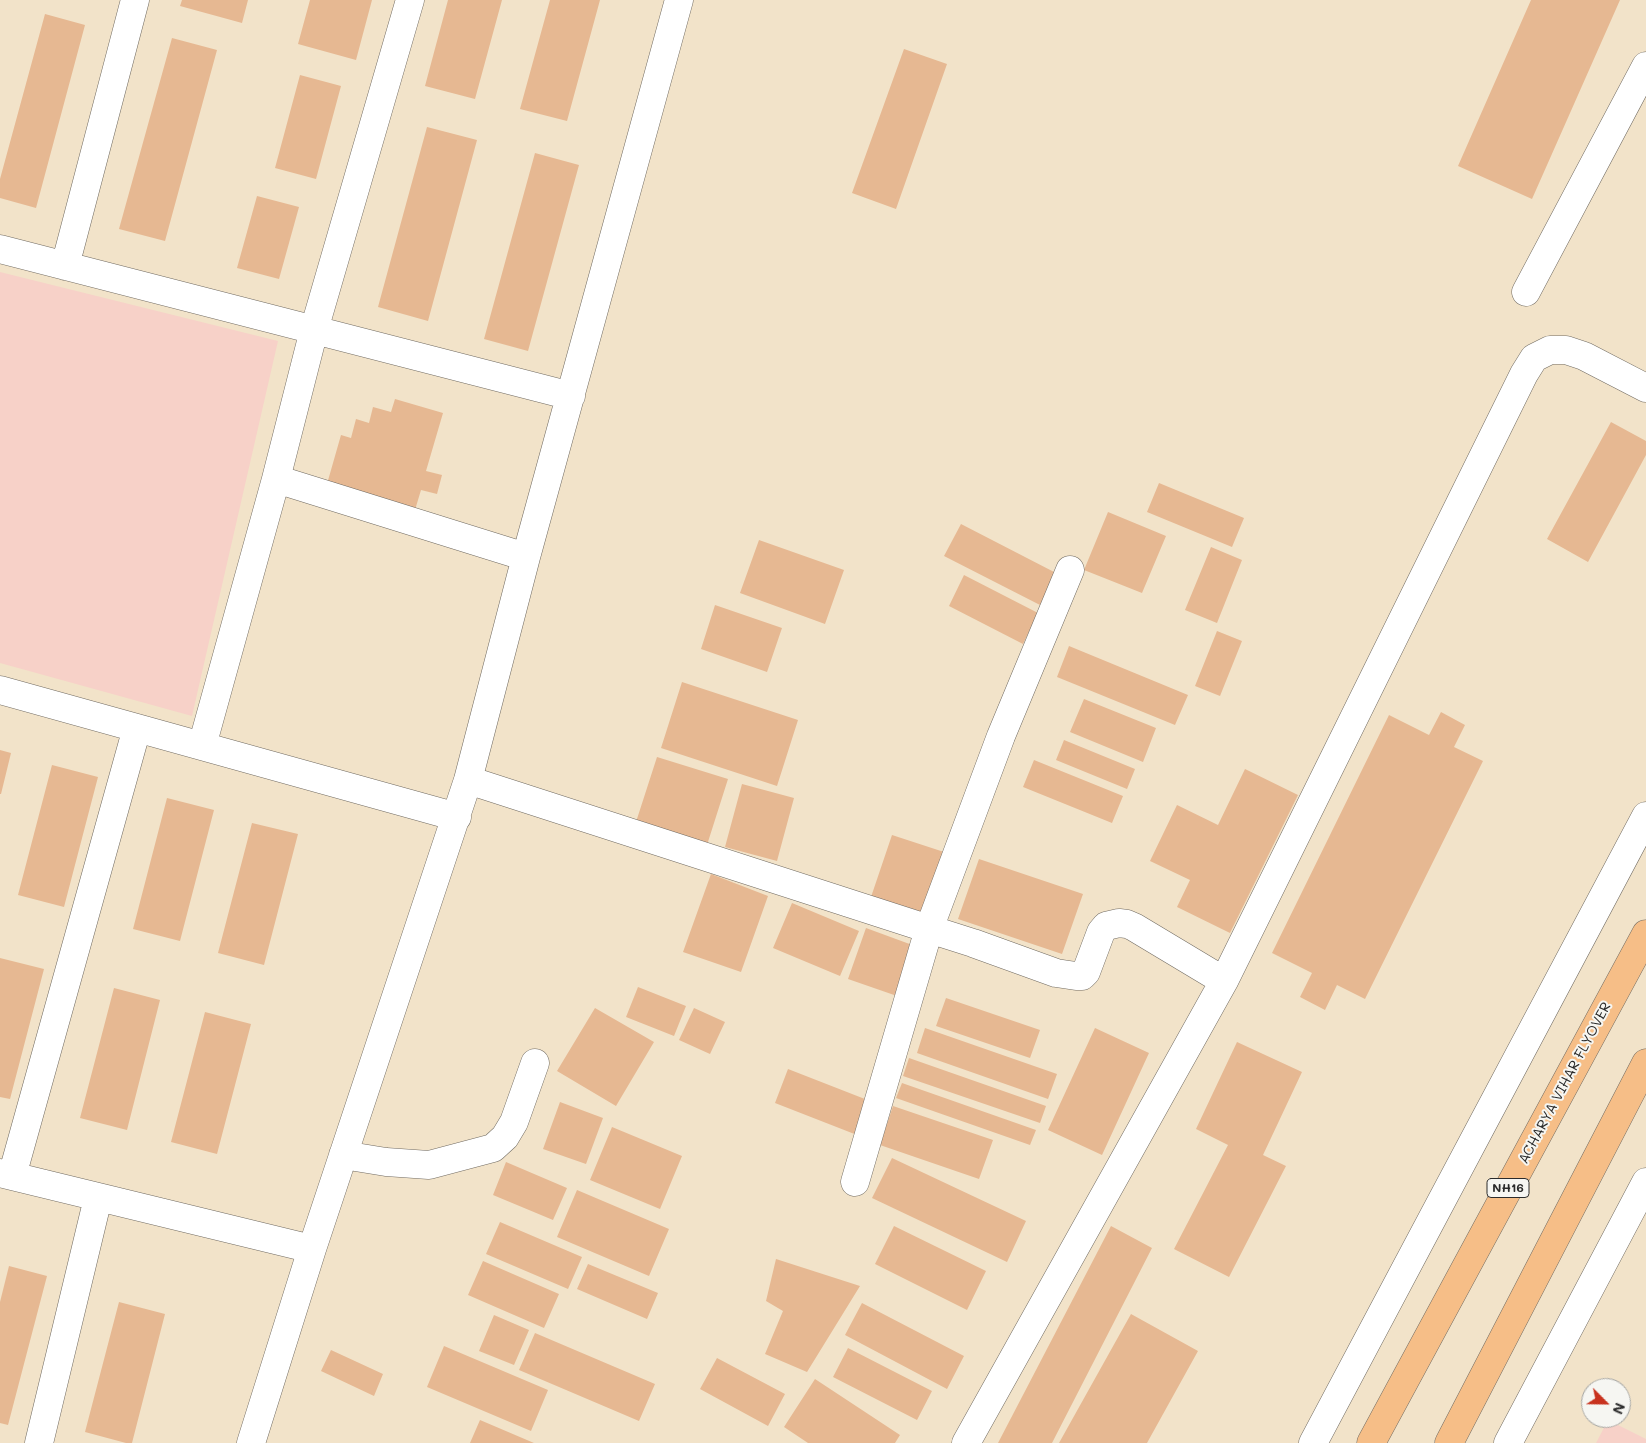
<!DOCTYPE html>
<style>
body{margin:0}
#map{position:relative;width:1646px;height:1443px;overflow:hidden;background:#f2e3c9;font-family:Mali,sans-serif}
canvas{display:block}
.north{position:absolute;left:1581px;top:1378px;width:50px;height:50px;box-sizing:border-box;background:#f6f6f2;border:1px solid #a5a5a2;border-radius:50%;rotate:113deg;font-size:14px;font-weight:700;line-height:20px;text-align:center;color:#2b2b2b}
.north::after{content:'';display:block;margin:auto;width:18px;height:22px;background:#c8321e;clip-path:polygon(50% 0,100% 100%,50% 72%,0 100%)}
</style>
<div id="map">
<canvas width="1646" height="1443"></canvas>
<div class="north">N</div>
</div>
<script>
const ctx = document.querySelector('canvas').getContext('2d');
ctx.lineJoin = 'round';
function fillPath(path, color) {
  ctx.fillStyle = color;
  ctx.fill(path, 'evenodd');
}
function poly(rows) {
  const path = new Path2D();
  for (const r of rows) {
    path.moveTo(r[0], r[1]);
    for (let i = 2; i < r.length; i += 2) path.lineTo(r[i], r[i + 1]);
  }
  return path;
}
function strokePath(path, color, width, dash) {
  ctx.strokeStyle = color;
  ctx.lineWidth = width;
  ctx.lineCap = dash ? 'butt' : 'round';
  ctx.setLineDash(dash || []);
  ctx.stroke(path);
}
function drawText(font, color, halo, rows, align = 'center') {
  ctx.font = font + ' Mali,sans-serif';
  ctx.lineWidth = 4;
  ctx.setLineDash([]);
  ctx.textBaseline = 'middle';
  ctx.strokeStyle = halo;
  ctx.fillStyle = color;
  for (const [text, x, y, turn = 0] of rows) {
    ctx.save();
    ctx.translate(x, y);
    ctx.rotate((+turn || 0) * Math.PI / 180);
    ctx.textAlign = isNaN(turn) ? turn : align;
    if (halo) ctx.strokeText(text, 0, 0);
    ctx.fillText(text, 0, 0);
    ctx.restore();
  }
}
fillPath(poly([
 [0,272,278,341,192,716,0,663],
 [1608,1420,1646,1439,1646,1443,1596,1443]
]), '#f7d1c8');
fillPath(poly([
 [182,0,248,0,242,23,180,6],
 [310,0,372,0,356,60,298,44],
 [448,0,502,0,475,99,425,86],
 [550,0,600,0,567,121,520,109],
 [1531,0,1620,0,1532,199,1458,166],
 [45,14,85,25,36,208,0,198,0,179],
 [172,38,217,50,165,241,119,229],
 [904,49,947,64,896,209,852,193],
 [300,75,341,86,316,179,275,168],
 [427,127,477,140,428,321,378,307],
 [535,153,579,165,528,351,484,339],
 [257,196,299,207,279,279,237,268],
 [395,399,443,413,426,471,442,475,437,494,421,490,415,510,327,484,341,435,351,438,356,419,369,423,373,407,391,412],
 [1611,422,1646,441,1646,455,1588,562,1547,539],
 [1159,483,1244,518,1232,547,1147,512],
 [1108,512,1166,536,1142,593,1084,570],
 [961,524,1056,573,1040,605,944,556],
 [759,540,844,570,825,624,740,593],
 [1211,547,1242,560,1217,623,1185,610],
 [964,575,1038,613,1023,644,949,606],
 [715,605,782,628,767,672,701,649],
 [1217,631,1242,641,1220,696,1195,686],
 [1069,646,1188,695,1175,725,1057,677],
 [682,682,798,720,777,786,661,748],
 [1084,699,1156,728,1143,762,1070,732],
 [1441,712,1465,725,1454,747,1483,761,1365,999,1337,985,1325,1010,1300,997,1312,973,1272,953,1389,715,1429,735],
 [1064,740,1135,769,1127,789,1056,760],
 [0,750,11,753,1,794,0,794],
 [657,757,728,779,707,845,636,822],
 [1034,760,1123,796,1112,823,1023,787],
 [52,765,98,777,64,907,18,895],
 [1245,769,1298,795,1230,933,1177,907,1190,880,1150,861,1177,805,1218,825],
 [742,784,794,798,777,861,725,847],
 [167,798,214,810,180,941,133,929],
 [252,823,298,834,264,965,218,953],
 [892,835,944,852,923,914,871,897],
 [979,859,1083,894,1062,954,958,919],
 [711,874,768,896,741,972,683,952],
 [792,903,859,931,840,976,773,948],
 [866,928,915,946,897,996,848,979],
 [0,958,44,969,10,1099,0,1097],
 [638,987,686,1006,674,1036,626,1017],
 [114,988,160,1000,127,1130,80,1118],
 [946,998,1040,1030,1030,1058,936,1026],
 [595,1008,654,1042,616,1106,557,1071],
 [694,1008,725,1022,710,1054,679,1040],
 [205,1012,251,1024,217,1154,171,1142],
 [925,1028,1057,1074,1048,1099,917,1053],
 [1095,1028,1149,1053,1102,1155,1048,1130],
 [1237,1042,1302,1072,1263,1155,1286,1166,1229,1277,1174,1249,1228,1145,1196,1129],
 [909,1058,1046,1106,1040,1123,903,1076],
 [788,1069,870,1101,857,1135,775,1103],
 [902,1083,1036,1130,1030,1145,896,1098],
 [560,1102,603,1118,586,1164,543,1149],
 [893,1106,993,1140,979,1179,880,1145],
 [612,1127,682,1156,660,1209,590,1180],
 [892,1158,1026,1221,1007,1262,872,1198],
 [506,1162,567,1188,553,1220,493,1195],
 [577,1190,669,1229,649,1276,557,1237],
 [500,1222,582,1257,568,1289,486,1254],
 [894,1226,986,1271,967,1310,875,1264],
 [1111,1226,1152,1248,1052,1443,998,1443],
 [776,1259,860,1286,807,1372,765,1354,783,1311,766,1301],
 [483,1261,559,1294,544,1328,468,1295],
 [588,1264,658,1293,647,1319,577,1289],
 [9,1266,47,1276,8,1425,0,1423,0,1302],
 [119,1302,165,1314,132,1443,126,1443,85,1432],
 [862,1303,964,1356,947,1389,845,1335],
 [1131,1314,1198,1351,1147,1443,1059,1443],
 [494,1315,529,1330,514,1365,479,1351],
 [535,1333,655,1384,639,1421,519,1370],
 [444,1346,548,1390,531,1431,427,1387],
 [848,1348,932,1391,917,1420,833,1377],
 [331,1350,383,1374,374,1396,321,1371],
 [717,1358,785,1394,768,1426,700,1389],
 [815,1379,900,1435,895,1443,808,1443,784,1427],
 [480,1420,534,1443,470,1443]
]), '#e6b892');
const minor = poly([
 [0,249,571,396],
 [65,266,135,0],
 [1526,292,1646,66],
 [276,479,526,557],
 [1070,570,1001,736,929,929,973,943,1056,973,1076,976,1082,976,1086,972,1101,932,1106,926,1119,923,1127,924,1134,927,1224,981],
 [0,690,457,817],
 [202,746,276,479,314,330,410,0],
 [468,780,929,929,855,1182],
 [343,1155,386,1162,429,1165,493,1148,505,1137,514,1122,535,1063],
 [0,1173,312,1249],
 [12,1176,137,728],
 [39,1443,98,1198],
 [251,1443,312,1249,468,780,526,557,679,0],
 [966,1443,1224,981,1524,374,1534,358,1550,350,1566,350,1584,356,1646,388]
]);
const tertiary = poly([
 [1313,1443,1646,816],
 [1508,1443,1646,1182]
]);
const trunk = poly([
 [1371,1443,1646,934],
 [1449,1443,1646,1063]
]);
strokePath(minor, '#716b62', 29);
strokePath(tertiary, '#716b62', 29);
strokePath(trunk, '#716b62', 29);
strokePath(minor, '#fff', 28);
strokePath(tertiary, '#fff', 28);
strokePath(trunk, '#f6be87', 28);
for (const [x, y, w] of [
 [1508,1188,42]
]) {
  const box = new Path2D();
  box.roundRect(x - w / 2, y - 9.5, w, 19, 4);
  ctx.fillStyle = '#f6f6f2';
  ctx.fill(box);
  strokePath(box, '#2b2b2b', 1);
}
drawText('bold 12px', '#2b2b2b', null, [
 ["NH16",1508,1188]
]);
drawText('14px', '#2b2b2b', '#f6f6f2', [
 ["ACHARYA VIHAR FLYOVER",1565,1083,-62]
]);
</script>
